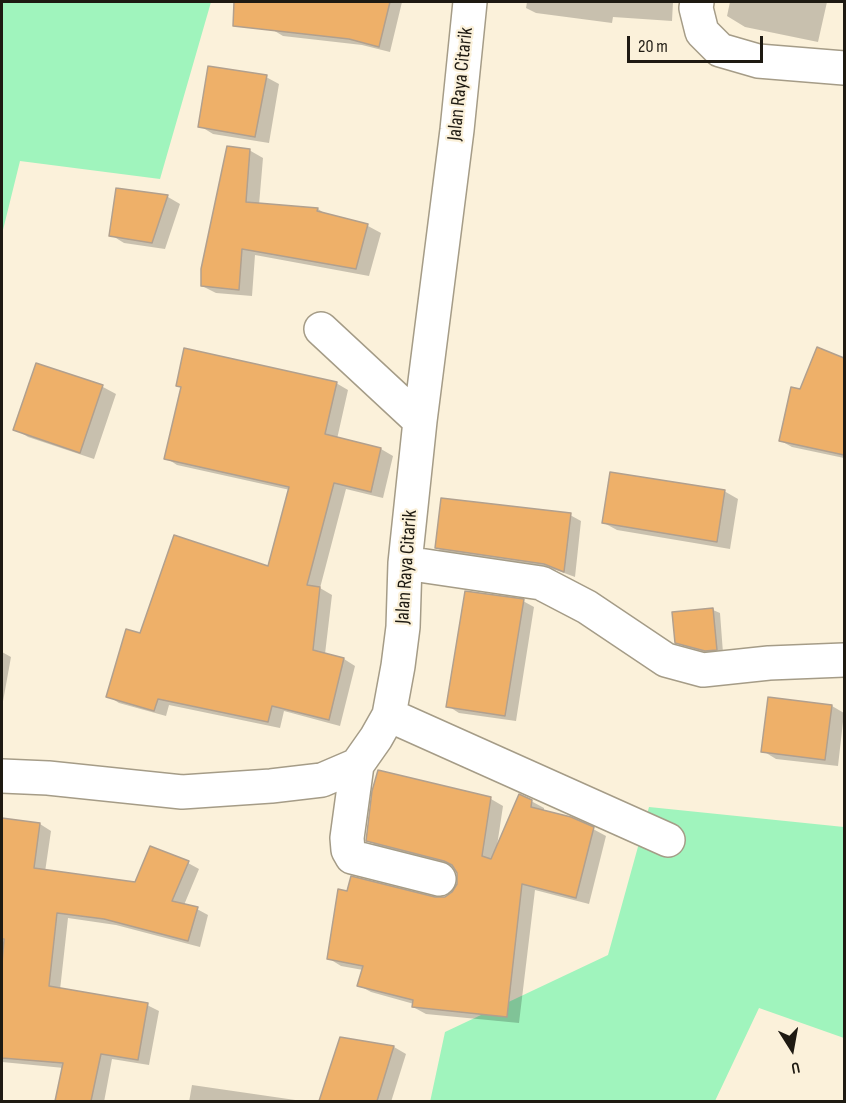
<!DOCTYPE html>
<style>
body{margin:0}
#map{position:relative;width:846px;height:1103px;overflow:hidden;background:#fbf1da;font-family:"Sofia Sans Condensed",sans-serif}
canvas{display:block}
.frame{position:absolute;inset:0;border:3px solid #1e1a12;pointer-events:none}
.north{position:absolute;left:762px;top:1019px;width:60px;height:60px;-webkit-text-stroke:4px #fbf1da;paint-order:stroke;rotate:169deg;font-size:16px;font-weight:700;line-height:24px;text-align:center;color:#1e1a12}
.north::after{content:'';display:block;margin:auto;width:21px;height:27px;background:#1e1a12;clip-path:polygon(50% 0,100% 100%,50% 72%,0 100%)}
.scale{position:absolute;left:627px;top:36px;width:136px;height:27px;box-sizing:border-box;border:3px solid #1e1a12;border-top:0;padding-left:8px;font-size:18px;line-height:21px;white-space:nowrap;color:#1e1a12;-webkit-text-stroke:4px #fbf1da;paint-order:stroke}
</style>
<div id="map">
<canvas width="846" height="1103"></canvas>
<div class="frame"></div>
<div class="north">U</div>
<div class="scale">20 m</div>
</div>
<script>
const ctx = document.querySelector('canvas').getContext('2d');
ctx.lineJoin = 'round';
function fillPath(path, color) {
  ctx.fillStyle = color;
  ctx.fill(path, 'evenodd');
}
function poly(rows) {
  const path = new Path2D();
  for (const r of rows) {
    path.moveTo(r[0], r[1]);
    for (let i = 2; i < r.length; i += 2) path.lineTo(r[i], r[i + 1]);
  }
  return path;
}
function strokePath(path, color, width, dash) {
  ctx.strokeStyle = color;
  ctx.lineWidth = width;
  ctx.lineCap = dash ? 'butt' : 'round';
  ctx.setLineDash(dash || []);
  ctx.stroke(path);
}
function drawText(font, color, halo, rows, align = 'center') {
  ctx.font = font + ' "Sofia Sans Condensed",sans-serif';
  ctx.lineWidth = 4.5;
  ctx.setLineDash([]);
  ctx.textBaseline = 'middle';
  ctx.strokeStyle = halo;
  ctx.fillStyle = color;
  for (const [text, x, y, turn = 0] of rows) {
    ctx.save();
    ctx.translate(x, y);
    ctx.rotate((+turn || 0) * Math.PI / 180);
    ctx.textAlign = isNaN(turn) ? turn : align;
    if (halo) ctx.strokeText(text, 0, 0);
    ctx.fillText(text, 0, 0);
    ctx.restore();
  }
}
fillPath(poly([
 [2,2,211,2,160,179,20,161,2,234],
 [649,807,844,827,844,1038,759,1008,715,1101,430,1102,445,1032,608,955]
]), '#a0f4bd');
fillPath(poly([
 [276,2,402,2,390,52,362,45,283,36,273,30],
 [527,2,673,2,672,21,613,17,612,23,536,13,526,8],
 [730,2,827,2,818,42,745,27,727,16],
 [266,77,279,84,269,143,213,134,200,126],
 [249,150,263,158,259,205,318,209,329,216,368,226,381,233,369,276,255,255,252,296,216,293,202,286],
 [117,190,168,197,180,204,165,249,124,243,111,235],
 [818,349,844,359,844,458,792,447,781,441],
 [37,365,103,387,116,394,94,459,28,437,15,429],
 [336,383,348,390,337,439,381,449,393,456,383,498,346,489,320,588,332,595,325,654,344,659,355,666,340,726,284,711,280,728,169,705,166,716,119,703,108,696,141,635,269,568,290,490,177,465,166,458,182,388,178,385],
 [724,491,738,499,730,549,617,530,604,523],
 [570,515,581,521,575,577,556,570,448,554,436,548],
 [523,601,534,607,516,721,459,713,448,706],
 [713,610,720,613,723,653,712,654,683,646,676,642],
 [2,652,11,657,2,707],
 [832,706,844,713,838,766,776,759,763,751],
 [491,799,503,806,497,846,531,801,544,808,544,812,593,829,606,836,589,904,535,890,519,1023,426,1014,413,1007,414,1004,371,992,358,985,363,970,341,966,328,958,435,899,445,898,453,894,458,885,458,873,454,867,380,848,368,840],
 [2,819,40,824,51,831,45,872,136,884,188,863,199,869,184,905,197,909,208,915,200,947,116,925,68,918,60,990,147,1005,159,1011,149,1065,112,1059,104,1102,57,1102,64,1068,2,1062,2,979,8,920,2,919],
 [341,1038,394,1047,406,1054,391,1102,321,1102],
 [192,1085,309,1102,189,1102]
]), '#0003');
const building = poly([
 [234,2,390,2,379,47,349,39,233,26,234,2],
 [208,66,267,75,255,137,198,127,208,66],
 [227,146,250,149,246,202,318,208,317,211,368,224,356,269,242,249,239,290,201,286,201,269,227,146],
 [116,188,168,195,152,243,109,236,116,188],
 [817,347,844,358,844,455,779,441,791,387,800,389,817,347],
 [184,348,337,382,325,434,381,448,371,492,334,483,307,585,320,587,313,650,344,658,329,720,272,706,268,722,158,699,154,711,106,697,126,629,140,633,174,535,268,566,289,487,164,459,181,387,176,386,184,348],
 [36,363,103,385,80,453,13,430,36,363],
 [610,472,725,490,717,542,602,523,610,472],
 [441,498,571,513,564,572,544,564,435,548,441,498],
 [465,591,524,599,505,716,446,707,465,591],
 [713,608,717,650,705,651,675,643,672,612,713,608],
 [768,697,832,705,825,760,761,752,768,697],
 [378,770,491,797,482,856,491,859,519,794,532,800,531,807,571,817,594,827,576,898,522,884,507,1017,412,1007,413,1000,357,986,363,966,327,959,338,889,347,891,351,876,435,897,445,897,452,892,457,884,457,873,452,865,444,861,366,841,372,791,378,770],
 [2,818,40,823,34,868,135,882,150,846,189,861,172,901,198,907,188,941,104,919,57,913,49,986,148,1003,138,1060,101,1054,91,1101,55,1101,63,1063,2,1058,2,964,4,939,2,939,2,818],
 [340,1037,394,1046,377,1101,319,1101,340,1037]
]);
fillPath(building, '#eeb069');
strokePath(building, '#b1a08e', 1.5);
const minor = poly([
 [697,2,696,8,702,32,720,50,758,61,844,68],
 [321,329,420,421],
 [405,563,541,583,587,607,666,660,703,670,769,663,844,660],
 [389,715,668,840],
 [357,765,347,838,348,850,352,857,439,879],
 [2,776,48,778,182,792,271,786,322,780,357,765,376,738,389,715,398,666,403,627,405,563,420,421,457,130,470,2]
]);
strokePath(minor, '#a59c87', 36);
strokePath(minor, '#fff', 33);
drawText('20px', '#1e1a12', '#fbf1da', [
 ["Jalan Raya Citarik",461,84,-84],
 ["Jalan Raya Citarik",407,567,-86]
]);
</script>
